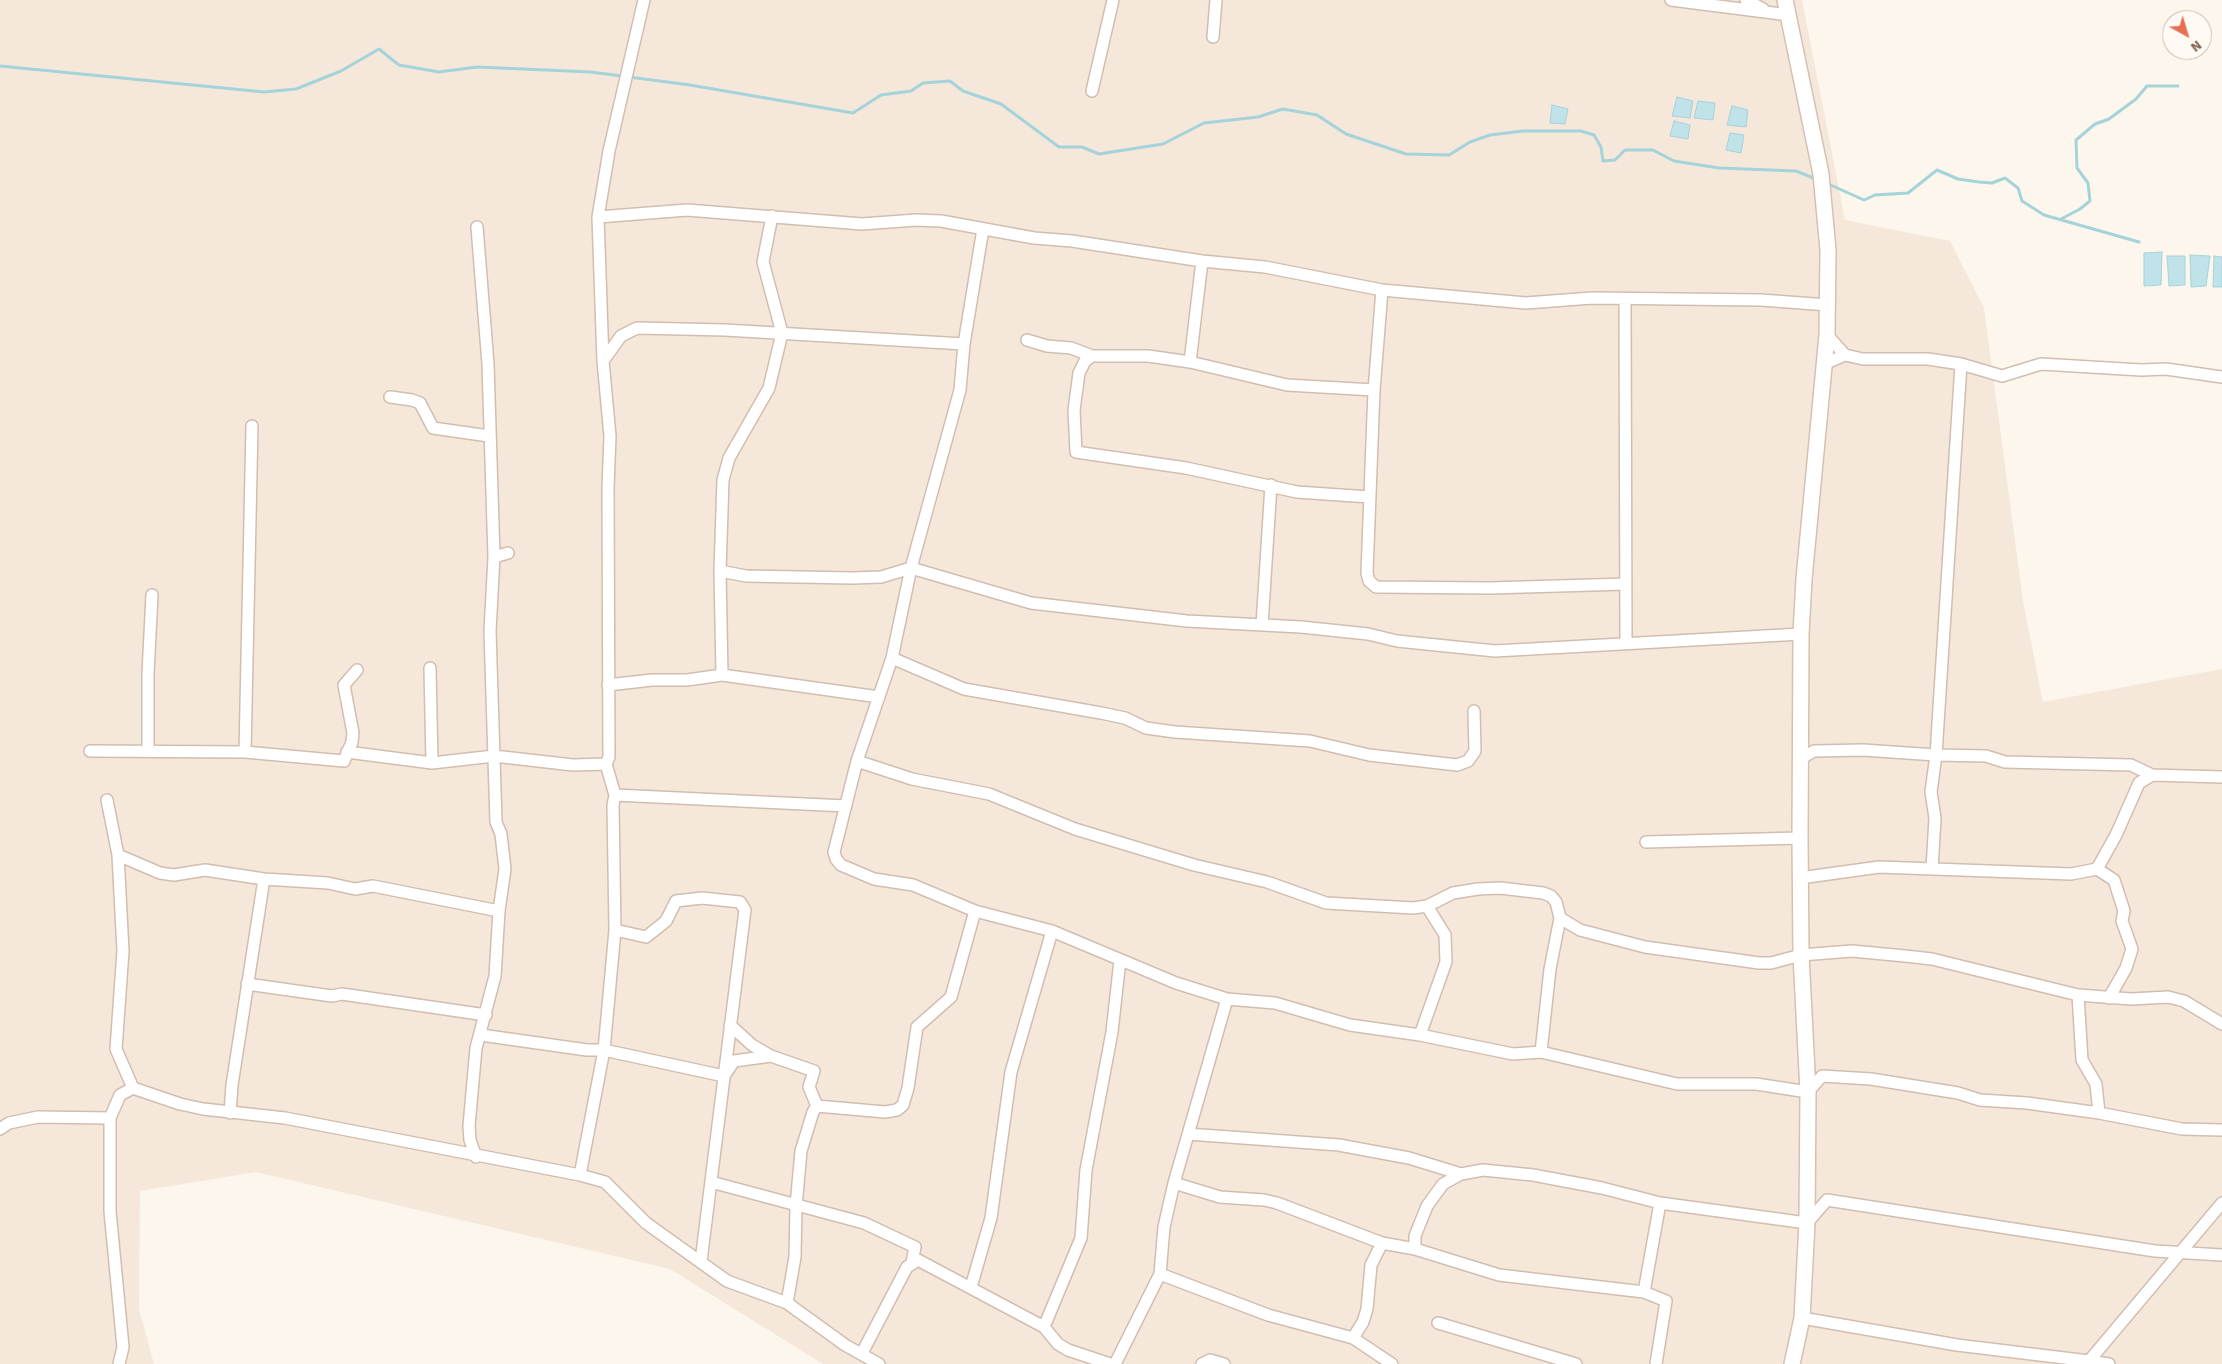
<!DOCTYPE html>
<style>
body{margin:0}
#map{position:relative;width:2222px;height:1364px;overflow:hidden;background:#fdf6ec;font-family:"Source Sans 3",sans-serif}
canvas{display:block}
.north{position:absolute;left:2162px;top:10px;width:50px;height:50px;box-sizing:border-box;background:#fffaf3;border:1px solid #cabbb1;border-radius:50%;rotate:141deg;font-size:14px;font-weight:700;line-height:20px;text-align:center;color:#7a5c4d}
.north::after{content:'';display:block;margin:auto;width:18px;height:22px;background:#e76f51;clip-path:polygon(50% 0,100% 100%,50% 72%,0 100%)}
</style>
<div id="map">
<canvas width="2222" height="1364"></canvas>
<div class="north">N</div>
</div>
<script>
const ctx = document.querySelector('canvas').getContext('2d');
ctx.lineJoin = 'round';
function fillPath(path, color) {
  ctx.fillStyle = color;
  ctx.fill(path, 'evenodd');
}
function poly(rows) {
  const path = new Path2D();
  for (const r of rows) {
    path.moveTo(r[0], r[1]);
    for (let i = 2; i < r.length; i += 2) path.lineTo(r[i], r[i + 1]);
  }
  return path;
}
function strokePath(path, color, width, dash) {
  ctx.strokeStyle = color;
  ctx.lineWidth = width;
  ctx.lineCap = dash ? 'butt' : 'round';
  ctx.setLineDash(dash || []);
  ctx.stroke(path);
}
fillPath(poly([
 [0,0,1802,0,1845,220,1950,241,1984,308,2023,601,2043,702,2222,669,2222,1364,823,1364,670,1269,256,1172,140,1191,139,1309,154,1364,0,1364]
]), '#f5e8da');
const water = poly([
 [1677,97,1693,101,1690,118,1672,116,1677,97],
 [1698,101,1715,103,1713,120,1694,118,1698,101],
 [1552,105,1568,109,1565,124,1550,123,1552,105],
 [1732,106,1748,110,1746,127,1727,125,1732,106],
 [1674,121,1690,125,1688,139,1670,136,1674,121],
 [1730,133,1744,135,1741,153,1726,150,1730,133],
 [2162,252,2161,285,2144,286,2144,253,2162,252],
 [2190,255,2210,256,2206,286,2191,287,2190,255],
 [2167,256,2185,256,2185,285,2169,286,2167,256],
 [2214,256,2222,257,2222,287,2213,287,2214,256]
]);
fillPath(water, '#bfe3e8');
strokePath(water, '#a5d3da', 1);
strokePath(poly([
 [0,66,264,92,296,89,341,71,379,49,399,65,439,72,477,67,591,72,690,85,853,113,881,95,911,91,923,83,950,81,963,91,1001,104,1059,147,1082,147,1099,154,1163,144,1204,123,1258,117,1283,109,1317,115,1346,134,1406,154,1449,155,1470,142,1490,135,1523,131,1581,131,1594,135,1601,147,1603,161,1615,160,1625,150,1653,150,1674,161,1719,168,1796,171,1816,179],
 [1826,183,1864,200,1875,195,1908,193,1937,170,1958,179,1979,182,1992,183,2005,178,2018,188,2022,201,2044,215,2139,242],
 [2061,219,2080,209,2090,201,2088,183,2077,168,2076,140,2095,124,2109,119,2136,99,2147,86,2178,86]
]), '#a5d3da', 3);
const street = poly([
 [1671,0,1789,15],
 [1746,0,1763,9],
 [1213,37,1216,0],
 [1092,91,1113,0],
 [598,217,687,210,862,224,916,220,941,221,1034,238,1072,241,1202,261,1265,267,1382,290,1526,303,1592,298,1761,300,1828,305],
 [1382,290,1374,390,1367,573,1369,581,1376,587,1490,588,1626,584],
 [1625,299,1626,643],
 [1827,335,1845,355],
 [1027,340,1047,346,1071,348,1092,356],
 [603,361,621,336,637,328,725,330,964,344],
 [1190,362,1202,261],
 [1824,364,1845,355,1863,359,1928,359,1961,364,2002,376,2041,364,2141,370,2166,369,2222,377],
 [1961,364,1936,755,1986,756,2005,762,2131,765,2152,775,2222,777],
 [390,397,412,400,420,403,433,428,489,436],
 [1369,497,1297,492,1186,468,1076,452,1074,410,1079,373,1085,361,1092,356,1148,356,1190,362,1287,385,1374,390],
 [494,557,508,553],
 [720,571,746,576,852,578,881,577,911,568,1031,603,1187,621,1301,627,1368,634,1397,641,1495,651,1801,634],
 [1262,625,1271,485],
 [892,658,964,689,1101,713,1125,718,1146,728,1175,732,1310,741,1369,755,1457,765,1468,761,1475,751,1474,711],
 [430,668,432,763],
 [722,675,720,571,723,480,729,458,769,388,782,333,763,262,772,216],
 [608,685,652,680,687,680,722,675,879,697],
 [148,750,148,673,152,595],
 [90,751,245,752,344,761,352,742,353,733,344,685,357,670],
 [245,752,252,426],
 [347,752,432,763,494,756,573,765,606,764],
 [1800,759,1814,751,1863,750,1936,755,1931,792,1935,818,1932,869],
 [857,761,912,779,989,794,1075,829,1194,865,1267,882,1326,903,1413,908,1427,906,1453,893,1478,889,1500,888,1543,893,1551,896,1556,902,1560,918,1580,930,1645,947,1759,963,1771,963,1801,955,1852,951,1905,956,1932,959,2078,995,2082,1060,2096,1084,2099,1113,2027,1103,1980,1100,1958,1093,1871,1079,1822,1076,1808,1092,1756,1084,1677,1084,1541,1052,1513,1054,1420,1035,1350,1025,1275,1003,1227,999,1176,983,1052,931,975,911,913,885,874,879,841,865,836,859,834,852,857,761,892,658,911,568,960,390,964,344,983,229],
 [615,795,846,806],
 [107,800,118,855,123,951,116,1049,133,1088],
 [1646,842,1800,838],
 [118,855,160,873,174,875,205,870,264,879,328,883,355,889,373,886,499,911],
 [2097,869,2116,835,2139,783,2152,775],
 [1800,878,1879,867,2071,874,2097,869,2114,880,2124,911,2122,921,2132,949,2126,968,2109,998],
 [615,930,646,937,666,921,676,901,702,898,740,902,745,910,701,1261],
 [247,984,332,996,342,994,486,1015],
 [2078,995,2131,999,2168,997,2184,1001,2222,1024],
 [730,1025,752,1045,771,1056],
 [481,1035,587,1050,604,1050,724,1076,734,1061,771,1056,814,1071,809,1087,817,1106],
 [1420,1035,1446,962,1445,935,1427,906],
 [1541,1052,1550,969,1560,918],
 [230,1113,232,1085,264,879],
 [2099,1113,2182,1129,2222,1130],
 [0,1129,9,1123,38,1117,110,1118],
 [1188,1134,1339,1145,1409,1158,1461,1174],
 [476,1157,470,1140,469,1126,476,1048,495,976,499,911,505,869,501,834,496,822,490,631,494,557,488,364,477,227],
 [580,1175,604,1050,615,930,613,805,615,795,606,764,609,757,608,488,610,436,603,361,598,217,609,151,644,0],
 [711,1182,864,1223,915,1247,912,1262],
 [1174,1183,1220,1197,1264,1200,1277,1203,1382,1243,1415,1249,1499,1275,1644,1292],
 [1415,1249,1415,1236,1427,1206,1443,1184,1461,1174,1483,1170,1533,1175,1602,1188,1660,1203,1807,1223,1827,1200,2155,1251,2222,1255],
 [1160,1274,1268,1315,1353,1338,1392,1364],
 [971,1287,991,1218,1011,1072,1052,931],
 [787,1303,795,1257,796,1206,801,1151,813,1112,817,1106,885,1112,897,1110,903,1105,908,1088,917,1027,951,997,975,911],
 [1802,1318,1957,1345,2089,1361,2222,1203],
 [1438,1323,1576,1364],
 [1044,1327,1081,1238,1086,1170,1112,1032,1120,960],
 [1353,1338,1363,1322,1367,1309,1371,1265,1382,1243],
 [862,1353,907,1267,918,1260,1044,1327,1058,1344,1068,1350,1110,1364],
 [2089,1361,2109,1364],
 [119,1364,123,1347,110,1211,110,1118,120,1095,133,1088,180,1104,203,1109,285,1118,580,1175,605,1182,646,1223,727,1281,787,1303,845,1345,879,1364],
 [1115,1364,1160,1274,1164,1227,1174,1183,1227,999],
 [1202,1364,1210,1360,1224,1364],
 [1656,1364,1666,1301,1644,1292,1660,1203]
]);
const secondary = poly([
 [1785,0,1821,174,1828,250,1827,335,1804,579,1801,634,1800,838,1801,955,1808,1092,1807,1223,1802,1318,1792,1364]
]);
strokePath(street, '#d1beb0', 14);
strokePath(secondary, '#d6c0b0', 18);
strokePath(street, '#fff', 11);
strokePath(secondary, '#fff', 15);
</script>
